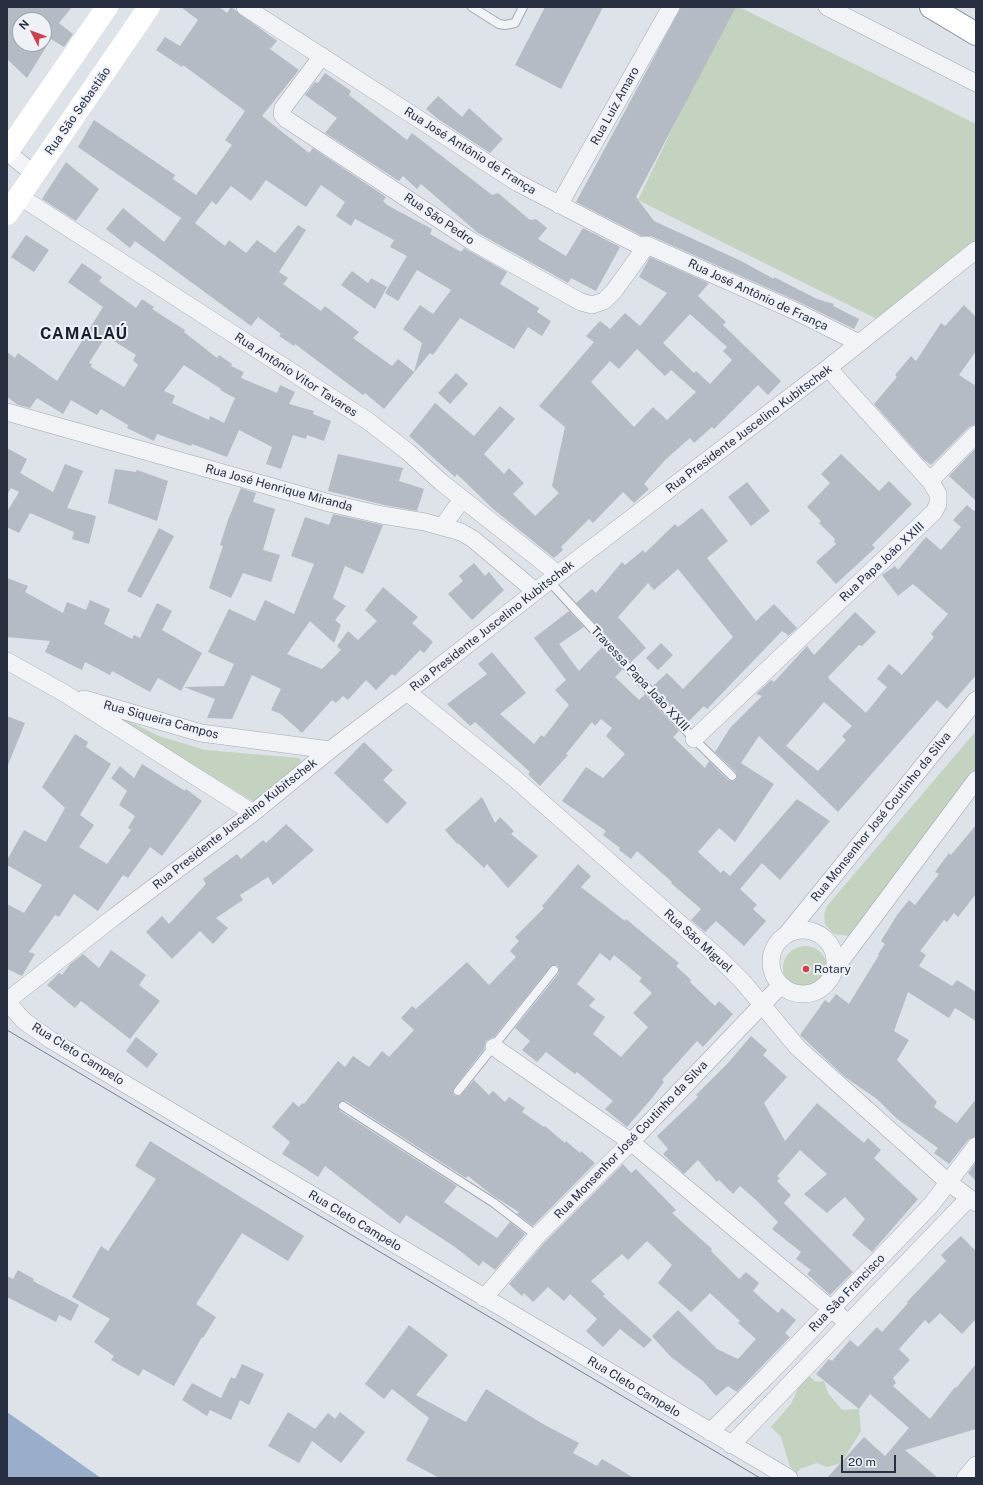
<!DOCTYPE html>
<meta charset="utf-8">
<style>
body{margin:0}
#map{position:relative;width:983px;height:1485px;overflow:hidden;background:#dee2e9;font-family:"Public Sans",sans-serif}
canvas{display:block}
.frame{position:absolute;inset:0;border:8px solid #272f40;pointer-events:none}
.north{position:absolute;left:12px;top:12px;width:40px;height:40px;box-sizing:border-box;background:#eef1f6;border:1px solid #9ea3ad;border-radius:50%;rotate:312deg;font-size:11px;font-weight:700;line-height:16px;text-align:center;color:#272f40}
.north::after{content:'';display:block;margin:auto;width:14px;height:18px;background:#d33e4f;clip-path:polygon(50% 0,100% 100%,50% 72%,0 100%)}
.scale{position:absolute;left:841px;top:1455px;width:55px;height:18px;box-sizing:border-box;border:2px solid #272f40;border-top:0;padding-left:5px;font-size:12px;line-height:14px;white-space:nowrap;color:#272f40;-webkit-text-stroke:3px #eef1f6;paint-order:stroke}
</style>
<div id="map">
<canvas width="983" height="1485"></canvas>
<div class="frame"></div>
<div class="north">N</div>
<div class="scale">20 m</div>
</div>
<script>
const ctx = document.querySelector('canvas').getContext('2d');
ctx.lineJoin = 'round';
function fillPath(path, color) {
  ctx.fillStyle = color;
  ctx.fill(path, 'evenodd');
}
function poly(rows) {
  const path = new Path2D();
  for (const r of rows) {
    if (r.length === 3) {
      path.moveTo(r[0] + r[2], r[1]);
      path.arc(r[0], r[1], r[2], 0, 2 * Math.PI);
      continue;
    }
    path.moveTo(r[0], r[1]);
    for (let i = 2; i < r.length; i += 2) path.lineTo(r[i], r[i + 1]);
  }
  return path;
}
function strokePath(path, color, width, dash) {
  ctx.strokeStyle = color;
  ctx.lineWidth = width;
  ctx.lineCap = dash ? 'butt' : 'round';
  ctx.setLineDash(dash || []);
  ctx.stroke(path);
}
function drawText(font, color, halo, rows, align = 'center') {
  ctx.font = font + ' "Public Sans",sans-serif';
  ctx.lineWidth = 4;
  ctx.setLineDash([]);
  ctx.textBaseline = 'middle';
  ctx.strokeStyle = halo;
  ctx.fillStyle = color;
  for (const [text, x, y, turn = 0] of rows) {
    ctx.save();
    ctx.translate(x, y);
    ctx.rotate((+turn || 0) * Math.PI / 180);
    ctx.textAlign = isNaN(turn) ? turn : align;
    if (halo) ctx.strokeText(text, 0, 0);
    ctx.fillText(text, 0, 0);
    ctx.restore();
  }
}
fillPath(poly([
 [731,7,739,7,976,124,976,242,879,320,638,200],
 [96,705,159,736,205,750,299,758,303,764,254,802],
 [976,731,976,776,850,936,834,934,825,924,824,915,827,906],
 [805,968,22],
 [803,1370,816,1382,824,1381,828,1393,842,1410,859,1409,861,1431,841,1463,827,1467,817,1463,800,1469,797,1473,790,1467,781,1437,771,1427,791,1404,797,1391]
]), '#c3d3bf');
fillPath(poly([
 [7,1412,101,1478,7,1478]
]), '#98aeca');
fillPath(poly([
 [7,7,72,7,59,23,73,34,64,47,51,39,27,78,7,59],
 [20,20,44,20,44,44,20,44],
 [181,7,219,7,227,13,231,7,277,41,270,49,299,70,262,116,309,153,313,148,386,197,383,201,387,205,432,229,430,234,461,252,464,248,507,272,500,284,539,308,537,312,551,321,542,336,528,327,514,349,460,318,433,355,430,353,384,409,365,393,363,395,295,344,294,346,279,336,281,334,258,317,251,326,135,241,130,248,106,229,123,208,164,242,181,218,78,147,94,120,175,175,173,179,196,195,232,145,225,140,245,111,183,65,182,67,156,50,165,37,180,46,198,20],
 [266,180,306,207,321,185,345,202,336,216,351,226,355,219,394,240,390,247,407,256,385,293,398,301,417,270,451,290,433,314,420,305,403,329,422,343,414,372,398,359,392,366,353,338,359,332,325,306,321,311,283,284,288,278,279,272,306,230,298,225,275,253,257,240,246,253,229,240,225,246,195,223,212,201,216,205,231,186,251,201],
 [545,7,603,7,561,89,515,65],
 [681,7,736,7,636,197,654,221,741,261,774,279,774,277,817,299,834,304,833,306,859,319,854,329,799,302,651,236,642,236,576,202],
 [325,73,351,91,349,95,407,140,412,133,492,195,498,193,530,220,536,219,547,228,538,239,566,256,583,228,620,247,596,291,571,278,568,283,478,233,421,184,417,189,403,176,399,181,325,133,337,118,305,95,315,82,318,83],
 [438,96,462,117,469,108,503,139,490,153,438,119,426,109],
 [66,162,99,189,76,221,42,199],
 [26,235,49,250,34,272,11,257],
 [650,257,709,283,698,296,726,322,723,325,781,381,768,395,758,385,714,429,712,427,694,443,690,438,665,460,644,484,649,489,634,503,623,492,593,523,589,519,561,547,563,550,554,558,492,508,457,474,455,477,409,436,435,403,474,436,500,406,515,419,484,454,504,474,509,468,524,483,513,494,535,516,559,493,552,486,565,427,539,406,594,342,586,336,600,321,610,329,625,313,640,326,667,293,639,277],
 [690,314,727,347,723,351,732,360,710,384,696,371,694,373,663,343],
 [637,349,665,376,671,370,696,392,667,420,653,407,634,427,591,382,610,361,619,369],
 [82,263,102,277,99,281,136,308,142,299,154,307,152,309,185,330,184,332,217,358,219,355,232,364,231,366,244,372,241,378,277,393,280,385,295,392,289,404,314,411,313,414,331,421,324,441,307,435,306,439,293,435,281,469,266,464,272,447,239,430,227,457,192,444,191,446,157,434,154,441,127,428,128,425,101,409,97,415,71,400,63,414,37,398,30,408,18,405,7,397,7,352,15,358,18,353,57,381,103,307,68,282],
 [106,336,136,355,133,360,138,365,124,387,91,367,92,364,89,363],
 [184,365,221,389,220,390,235,398,224,423,210,416,209,420,172,403,175,396,164,391],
 [352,271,368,283,371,278,387,287,375,309,341,285],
 [964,305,976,317,976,351,959,375,976,386,976,424,969,427,931,465,923,459,874,404,897,377,895,375,911,356,916,361,941,323,945,326],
 [456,373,468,384,450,404,438,393],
 [7,448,27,459,20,473,53,492,65,464,83,471,67,508,96,516,89,544,72,539,74,532,30,513,19,533,7,527,7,512,19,492,11,488,7,495],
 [976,448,976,501,949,476],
 [338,454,403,468,399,481,424,489,417,511,384,505,328,491],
 [841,454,879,491,889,481,912,504,872,545,875,548,836,584,816,562,836,544,834,541,835,539,819,523,821,521,807,507,830,483,821,474],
 [115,469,136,472,137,470,168,481,157,521,108,503],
 [747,482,770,511,751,526,728,497],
 [241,488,256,493,253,502,275,509,263,550,280,555,271,582,243,573,231,598,209,588,223,546,220,545,228,520],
 [967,505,974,511,976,509,976,675,947,709,937,700,838,812,759,736,741,763,774,784,735,842,719,828,698,852,721,873,723,870,730,876,797,799,830,821,780,880,762,863,740,889,757,905,753,909,766,921,744,946,716,921,705,932,691,920,701,909,671,883,672,882,637,851,631,859,619,850,620,848,603,835,606,831,562,801,586,767,603,778,625,754,606,736,612,728,601,719,595,726,592,722,566,754,568,755,540,786,528,774,530,772,475,722,470,726,447,704,487,674,478,664,492,652,526,693,500,714,534,744,541,735,544,737,569,705,555,690,566,680,534,638,569,611,584,627,559,644,579,671,602,647,623,669,615,677,639,700,645,694,679,731,673,737,705,768,709,761,728,780,734,781,737,778,736,772,715,752,730,728,762,696,756,694,771,680,774,682,807,646,814,655,855,612,876,632,862,646,859,645,828,677,830,680,866,713,887,687,877,679,889,664,902,675,934,637,931,634,948,614,913,584,898,596,882,575,895,566,898,570,926,537,941,550,961,527,953,520],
 [824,702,852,726,842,736,846,740,818,771,786,746],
 [702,508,728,541,707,558,756,621,774,604,797,628,787,637,788,635,782,631,707,709,704,706,687,723,653,686,667,673,683,689,733,637,678,569,654,590,648,583,618,617,646,648,631,662,576,603,592,589,596,593,622,562,625,565,643,550,645,553,675,524,678,527],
 [333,514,383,525,363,574,345,566,333,598,346,606,335,620,341,625,334,643,310,621,287,654,322,669,341,650,337,646,348,631,358,640,377,621,365,610,383,587,418,617,412,623,433,642,424,653,420,650,395,676,392,674,376,690,366,680,348,700,343,696,336,703,332,700,302,733,281,714,271,710,281,689,252,675,232,719,207,718,215,699,184,687,224,686,234,664,208,652,229,609,255,621,265,600,294,614,314,564,291,556,305,517,329,525],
 [159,528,174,536,141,598,127,591],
 [474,563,485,576,489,572,504,590,472,620,448,594,463,581,459,576],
 [7,578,28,586,25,592,63,613,67,602,86,610,90,600,110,609,104,624,132,639,134,635,140,638,157,603,172,611,162,630,202,653,181,691,158,678,150,692,112,671,110,675,85,662,82,670,45,652,50,641,7,637],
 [661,643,673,655,658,670,646,658],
 [7,716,25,723,8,765,7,765],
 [75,734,88,742,86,747,111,764,80,815,94,825,79,847,107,864,131,830,128,828,135,816,119,805,127,791,111,778,120,766,134,778,142,764,185,791,186,789,202,801,162,856,150,847,128,878,123,875,98,911,74,894,59,917,55,915,29,952,35,954,22,976,7,969,7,904,24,913,42,885,7,865,7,860,24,830,46,842,65,808,42,787],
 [364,742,393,770,383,780,407,803,387,824,334,773],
 [482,797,495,823,500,817,514,831,511,834,538,856,508,888,487,864,484,868,458,843,457,844,445,830],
 [286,824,314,850,273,885,268,877,240,895,243,900,216,918,228,928,213,944,200,931,172,959,146,932,162,916,169,924,206,884,203,879,237,854,241,859,263,840,266,843],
 [976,825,976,894,958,917,954,913,947,922,944,920,920,951,926,955,919,966,952,986,957,980,976,992,976,1021,955,1008,949,1018,908,992,894,1031,909,1040,897,1060,937,1102,934,1107,957,1123,976,1099,976,1136,968,1140,949,1164,934,1153,938,1148,896,1118,877,1099,845,1077,800,1035,825,1000,829,1003,836,994,849,1004,879,955,878,954,885,944,881,941,897,915,909,900,915,905,939,874,935,872,949,853,951,855],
 [578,864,591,876,581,887,625,921,626,919,679,963,676,966,691,980,690,982,715,1006,719,1001,733,1014,703,1047,697,1041,662,1080,664,1082,652,1098,627,1127,605,1109,613,1101,577,1072,575,1074,546,1052,537,1062,522,1050,530,1041,515,1028,559,973,559,968,557,965,550,967,494,1037,486,1041,484,1049,454,1088,453,1093,455,1096,460,1096,474,1080,489,1095,493,1091,505,1102,509,1097,525,1108,522,1112,544,1127,545,1126,565,1143,566,1141,580,1153,581,1151,595,1163,533,1226,517,1214,519,1212,492,1195,468,1176,466,1178,346,1101,341,1101,338,1105,340,1111,457,1186,444,1202,497,1238,510,1222,525,1234,495,1270,483,1261,479,1266,455,1247,406,1215,400,1224,325,1166,318,1177,303,1167,282,1154,290,1142,272,1127,293,1102,299,1107,302,1103,304,1104,338,1061,345,1067,353,1056,369,1067,382,1051,389,1057,414,1030,401,1018,412,1006,416,1009,467,962,489,985,516,957,510,951,519,941,515,937,544,908,542,906],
 [600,953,610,961,614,955,642,978,639,981,652,993,633,1013,648,1027,621,1057,593,1034,605,1017,589,1006,595,999,577,984],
 [111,950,146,975,139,985,160,1001,130,1039,81,1001,75,1008,47,985,59,973,62,975,70,964,83,954,99,968],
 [751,1036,767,1050,763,1055,787,1077,764,1103,785,1141,817,1103,864,1143,868,1138,881,1150,874,1158,918,1199,872,1252,852,1235,865,1219,845,1197,827,1213,804,1194,827,1174,800,1150,777,1176,780,1178,777,1181,791,1195,784,1203,853,1272,830,1295,807,1274,811,1270,796,1259,801,1252,772,1229,778,1222,756,1200,740,1186,733,1194,719,1180,717,1182,698,1160,684,1174,663,1154,668,1149,657,1136,698,1097,696,1095,728,1063],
 [136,1037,158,1054,147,1068,126,1051],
 [150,1141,304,1236,288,1261,242,1233,196,1304,216,1317,203,1338,202,1337,174,1386,143,1369,139,1376,111,1360,114,1356,94,1342,110,1319,72,1297,101,1246,108,1251,156,1179,135,1166],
 [976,1162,976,1181,968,1173],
 [623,1164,631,1173,636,1169,676,1210,672,1213,712,1249,711,1251,739,1279,746,1272,759,1283,753,1291,778,1313,782,1308,796,1320,785,1333,790,1337,737,1392,728,1386,716,1396,703,1381,671,1357,652,1336,678,1310,717,1349,738,1359,756,1339,738,1323,740,1321,710,1293,691,1312,658,1283,672,1265,647,1241,628,1260,622,1254,591,1281,605,1294,603,1296,652,1340,644,1348,620,1329,603,1347,586,1331,597,1319,570,1294,564,1301,548,1287,533,1302,524,1293,522,1296,509,1284,544,1243],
 [961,1236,976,1251,976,1319,962,1334,940,1313,929,1324,925,1320,899,1349,910,1360,893,1378,896,1383,893,1386,930,1419,955,1387,956,1388,976,1364,976,1429,905,1450,938,1478,827,1478,864,1437,885,1456,909,1428,870,1394,859,1409,816,1374,829,1359,832,1361,850,1340,858,1347,877,1327,882,1332,908,1303,907,1302,946,1261,941,1255],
 [18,1270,34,1279,33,1281,79,1305,71,1321,59,1315,56,1322,7,1297,7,1276,13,1279],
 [409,1325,448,1355,416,1395,466,1422,486,1389,543,1424,579,1443,573,1453,597,1466,602,1459,634,1478,439,1478,406,1460,429,1418,392,1389,384,1399,365,1384],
 [242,1364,264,1374,249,1405,240,1400,231,1420,210,1410,207,1416,182,1400,192,1383,221,1398,231,1377,235,1379],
 [288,1412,315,1429,328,1413,335,1419,340,1412,365,1432,341,1463,312,1441,299,1463,268,1446]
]), '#b5bbc5');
const lane = poly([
 [472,7,499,24,505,25,515,23,523,7],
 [549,581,694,739,732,776],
 [458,1091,554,970],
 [343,1106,494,1203,537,1236]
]);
const street = poly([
 [245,7,518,183,640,246,647,245,795,311,859,343],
 [827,7,976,83],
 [322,56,283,108,282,114,286,119,473,242,581,302,592,305,604,301,614,291,647,245],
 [7,152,34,174],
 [19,196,368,421,408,452,441,482,558,574],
 [559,205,671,7],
 [7,412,329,503,382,515,425,522,461,532,473,539,535,591],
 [930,481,976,434],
 [443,526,462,499],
 [7,661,64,693,253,813],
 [407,692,513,777,720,959,743,982,798,1048,948,1182,976,1203],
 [84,699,201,733,330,750],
 [694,739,934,512,938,504,938,494,930,481,828,368],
 [803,962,32],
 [786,935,976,700],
 [834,970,976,780],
 [7,1001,114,917,253,813,330,750,407,692,549,581,828,368,976,250],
 [7,1002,24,1021,51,1040,789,1478],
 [494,1047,631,1142,848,1323],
 [484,1298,537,1236,631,1142,781,985],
 [710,1432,767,1376,931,1205,976,1146],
 [731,1445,969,1198],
 [965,1478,976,1465]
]);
const highway = poly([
 [931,7,976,34]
]);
strokePath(lane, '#a3a9b3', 10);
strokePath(street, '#a3a9b3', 18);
strokePath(highway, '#858fa0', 24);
strokePath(lane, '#f1f3f7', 8);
strokePath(street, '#f1f3f7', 17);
strokePath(poly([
 [7,152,107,7],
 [7,214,149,7]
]), '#fff', 22);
strokePath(highway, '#fff', 22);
strokePath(poly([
 [7,1030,760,1478]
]), '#778193', 1);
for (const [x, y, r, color] of [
 [806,969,4,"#d33e4f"]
]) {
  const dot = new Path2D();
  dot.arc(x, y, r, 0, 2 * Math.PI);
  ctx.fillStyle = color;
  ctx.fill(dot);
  strokePath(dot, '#eef1f6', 1.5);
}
drawText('12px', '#272f40', '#eef1f6', [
 ["Rua Luiz Amaro",615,106,-61],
 ["Rua São Sebastião",78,111,-55],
 ["Rua José Antônio de França",470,151,32],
 ["Rua São Pedro",439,219,34],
 ["Rua José Antônio de França",758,295,25],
 ["Rua Antônio Vitor Tavares",296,375,33],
 ["Rua Presidente Juscelino Kubitschek",749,429,-37],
 ["Rua José Henrique Miranda",279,488,15],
 ["Rua Papa João XXIII",882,562,-43],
 ["Rua Presidente Juscelino Kubitschek",492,626,-38],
 ["Travessa Papa João XXIII",640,679,47],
 ["Rua Siqueira Campos",161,720,15],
 ["Rua Monsenhor José Coutinho da Silva",881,817,-51],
 ["Rua Presidente Juscelino Kubitschek",235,824,-38],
 ["Rua São Miguel",698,941,42],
 ["Rua Cleto Campelo",78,1054,32],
 ["Rua Monsenhor José Coutinho da Silva",631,1140,-46],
 ["Rua Cleto Campelo",355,1221,31],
 ["Rua São Francisco",847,1293,-46],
 ["Rua Cleto Campelo",634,1387,31]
]);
drawText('12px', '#272f40', '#eef1f6', [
 ["Rotary",814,969]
], 'left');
ctx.letterSpacing = '1px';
drawText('bold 16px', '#192031', '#eef1f6', [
 ["CAMALAÚ",84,334]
]);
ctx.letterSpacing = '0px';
</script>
